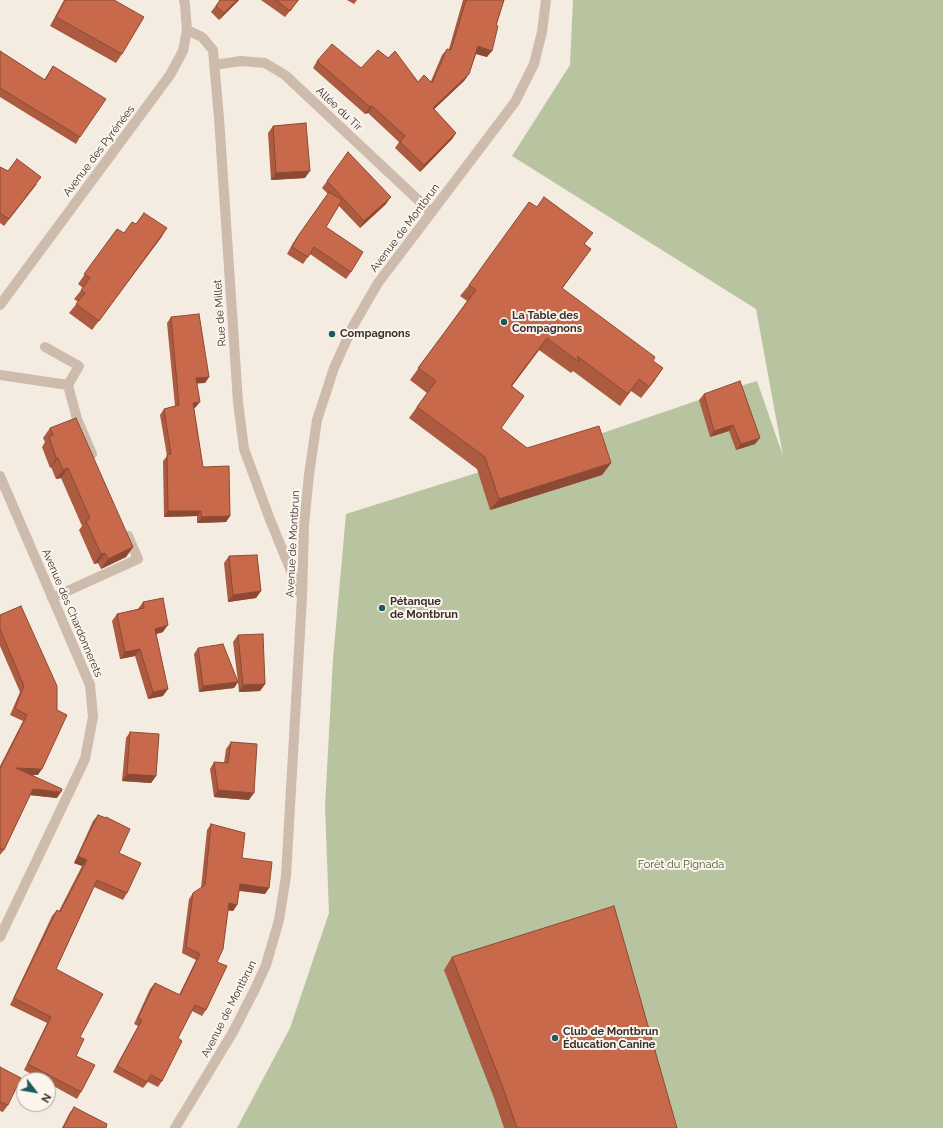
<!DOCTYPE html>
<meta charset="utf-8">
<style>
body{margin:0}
#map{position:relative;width:943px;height:1128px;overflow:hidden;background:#f4ebe1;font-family:Raleway,sans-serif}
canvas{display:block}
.north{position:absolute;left:16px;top:1072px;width:40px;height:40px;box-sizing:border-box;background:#fbf5ee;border:1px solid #aea6a0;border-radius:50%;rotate:121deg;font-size:11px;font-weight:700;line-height:16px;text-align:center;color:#3b302b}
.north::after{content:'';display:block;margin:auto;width:14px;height:18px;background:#1f5a5e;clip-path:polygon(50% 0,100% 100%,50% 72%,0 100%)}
</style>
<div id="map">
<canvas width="943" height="1128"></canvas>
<div class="north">N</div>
</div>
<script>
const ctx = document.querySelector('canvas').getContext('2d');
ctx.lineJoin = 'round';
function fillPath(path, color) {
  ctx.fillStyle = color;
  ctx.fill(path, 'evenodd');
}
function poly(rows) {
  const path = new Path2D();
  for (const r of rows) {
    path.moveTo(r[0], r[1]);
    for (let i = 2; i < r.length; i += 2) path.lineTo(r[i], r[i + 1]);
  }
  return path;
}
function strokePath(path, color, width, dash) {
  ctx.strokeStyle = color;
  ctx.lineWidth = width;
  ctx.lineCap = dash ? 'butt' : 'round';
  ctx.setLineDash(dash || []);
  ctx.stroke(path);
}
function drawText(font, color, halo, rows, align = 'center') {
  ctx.font = font + ' Raleway,sans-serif';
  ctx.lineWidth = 4;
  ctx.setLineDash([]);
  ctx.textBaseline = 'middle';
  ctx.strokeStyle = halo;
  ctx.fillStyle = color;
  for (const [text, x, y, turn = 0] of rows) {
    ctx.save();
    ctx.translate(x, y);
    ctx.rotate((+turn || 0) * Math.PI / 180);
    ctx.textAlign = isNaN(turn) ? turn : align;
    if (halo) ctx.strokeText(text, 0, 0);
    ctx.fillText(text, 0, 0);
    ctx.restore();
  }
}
fillPath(poly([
 [573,0,943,0,943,1128,237,1128,290,1028,329,913,325,806,333,659,346,514,591,437,734,388,757,381,783,456,756,309,512,156,570,65]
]), '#b8c4a0');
strokePath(poly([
 [187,30,202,37,213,50,219,118,238,402,244,449,269,517,300,593],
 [214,65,241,61,265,63,285,75,431,212],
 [0,305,170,75,183,51,187,30,185,5,184,0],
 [45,347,79,366,68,385],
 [0,375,68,385,77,419,92,454],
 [0,476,90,685,93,717,85,759,0,937],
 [52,598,138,559,128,536],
 [175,1128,233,1032,255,989,266,965,279,920,286,876,302,597,304,525,309,475,317,420,334,368,353,326,378,283,515,102,534,64,542,32,546,0]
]), '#cdbbac', 10);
fillPath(poly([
 [64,0,114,0,122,54,116,63,50,26],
 [220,0,239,0,219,20,211,12],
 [261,0,299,0,285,17],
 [347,0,357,0,354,4],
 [463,0,504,0,487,57,476,54,469,74,464,81,434,109,456,133,452,139,420,172,395,148,399,142,368,113,365,114,313,68,317,61,361,68,418,82,431,81,442,55,447,49,449,49],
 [0,51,44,80,53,66,80,137,76,144,0,97],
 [273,126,305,178,271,180,268,133],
 [348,152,386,204,360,228,339,206,326,227,351,272,346,279,310,254,303,264,287,254,293,243,328,194,322,188],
 [0,167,37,184,4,226,0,223],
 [136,224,167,228,92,330,69,313,78,302,74,299,83,288,78,284,117,229,124,233],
 [585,244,591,249,562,289,653,361,655,380,641,398,631,391,620,406,573,371,571,373,539,350,512,386,524,396,501,428,527,448,611,463,602,475,490,510,477,469,409,418,427,393,410,380,467,301,460,296,469,285],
 [171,317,209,377,205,383,197,383,196,407,194,408,203,467,230,516,226,522,197,523,197,516,164,517,163,461,167,456,160,415,164,409,175,406,167,323],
 [704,394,755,444,736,450,729,431,710,437,699,400],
 [50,428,133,547,126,557,101,569,98,563,94,564,79,530,82,526,61,478,56,479,51,467,50,468,42,447,45,442,43,438],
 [229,556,261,591,256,598,228,602,224,563],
 [143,602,163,632,156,634,163,696,148,699,135,656,120,659,112,621,117,614,138,609],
 [21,606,38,775,33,775,57,798,30,795,4,850,0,855,0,766,23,721,10,715,20,692,0,646,0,615],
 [238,635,265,684,260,691,239,692,238,682,234,688,199,692,194,654,198,648,238,682,233,642],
 [130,732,156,776,151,783,122,781,126,738],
 [231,742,249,800,214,797,210,769,214,762,224,763,226,749],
 [98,815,119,853,127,893,123,900,94,887,56,969,80,1037,76,1056,81,1092,77,1099,48,1083,48,1080,42,1080,24,1070,47,1023,10,1005,52,916,57,910,59,911,82,866,74,863,93,821],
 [211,824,269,888,265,894,239,891,237,905,233,911,228,910,206,1010,202,1016,192,1011,178,1038,162,1081,158,1087,148,1082,143,1088,113,1072,138,1026,134,1024,150,989,155,983,179,995,196,960,182,953,189,899,193,893,201,888,207,830],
 [452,957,677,1128,504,1128,494,1098,444,970],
 [0,1067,8,1105,3,1112,0,1111],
 [74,1107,106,1128,62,1128,69,1114]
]), '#ac5a40');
fillPath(poly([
 [237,0,239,0,219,20,224,13],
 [478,46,492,51,487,57,473,53],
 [469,74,464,81,428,115,433,108],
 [372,106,368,113,365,114,370,107],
 [456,133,452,139,420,172,424,165],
 [310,171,305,178,271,180,276,173],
 [391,197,386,204,360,228,364,221],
 [167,228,161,238,92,330,99,321],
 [547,338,539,350,503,398,511,386],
 [663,368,655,380,641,398,649,387],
 [209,377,205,383,191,384,196,378],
 [200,402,196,407,189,409,193,403],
 [733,425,729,431,710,437,714,431],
 [760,438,755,444,736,450,741,444],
 [56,458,58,458,51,467,50,468],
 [611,463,602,475,490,510,499,499],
 [68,468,61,478,56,479,63,470],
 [168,511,201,511,197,516,164,517],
 [230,516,226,522,197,523,202,517],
 [133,547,126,557,101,569,108,559],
 [105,553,98,563,94,564,101,554],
 [261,591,256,598,228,602,233,595],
 [168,625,163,632,150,636,155,629],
 [140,649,135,656,120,659,125,652],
 [238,682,234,688,199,692,203,686],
 [265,684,260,691,239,692,243,685],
 [168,689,163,696,148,699,153,692],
 [16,768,42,769,38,775,12,774],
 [127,774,156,776,151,783,122,781],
 [33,789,61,792,57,798,29,795],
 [218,790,254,793,249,800,214,797],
 [78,856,87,860,82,866,74,863],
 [240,884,269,888,265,894,236,890],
 [229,903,237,905,233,911,224,910]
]), '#8c4a34');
const building = poly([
 [65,0,114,0,144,17,122,54,56,17,65,0],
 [220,0,237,0,224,13,216,6,220,0],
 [276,0,298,0,290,11,276,0],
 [466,0,504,0,496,25,498,26,492,51,478,46,469,74,433,108,456,133,424,165,400,142,405,136,372,106,370,107,317,61,332,44,361,68,378,50,388,58,395,51,418,82,424,75,432,83,447,49,451,50,466,0],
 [0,51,45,80,53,66,106,99,80,137,0,88,0,51],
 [306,123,310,171,276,173,273,126,306,123],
 [348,152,391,197,364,221,327,181,348,152],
 [17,159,41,177,9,219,0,213,0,167,8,171,17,159],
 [329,192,342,200,326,227,363,252,351,272,314,247,308,257,292,247,298,236,329,192],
 [544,197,593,233,584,244,591,249,562,288,655,357,653,361,663,368,649,387,639,379,628,394,577,356,579,362,547,338,511,386,524,396,501,428,527,448,599,426,611,463,499,499,485,457,417,407,436,381,418,368,476,290,469,285,529,202,537,207,544,197],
 [144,213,167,228,99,321,76,304,85,293,81,290,90,278,84,274,117,229,124,233,132,222,136,224,144,213],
 [199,314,209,377,196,378,200,402,193,403,203,467,229,466,230,516,202,517,201,511,168,511,167,455,171,454,164,409,179,405,171,317,199,314],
 [740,381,760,438,741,444,733,425,714,431,704,394,740,381],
 [76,418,133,547,108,559,105,553,101,554,86,521,90,518,68,468,63,470,58,458,56,458,49,437,53,435,50,428,76,418],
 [257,555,261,591,233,595,229,556,257,555],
 [163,598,168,625,155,629,168,689,153,692,140,649,125,652,117,614,144,608,143,602,163,598],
 [21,606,57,686,57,710,67,715,42,769,16,768,62,789,61,792,33,789,4,850,0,848,0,769,27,715,15,708,24,686,0,629,0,615,21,606],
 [263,634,265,684,243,685,238,635,263,634],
 [223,644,238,682,203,686,198,648,223,644],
 [130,732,159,734,156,776,127,774,130,732],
 [231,742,257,744,254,793,218,790,214,762,228,763,231,742],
 [98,815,106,818,106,817,130,829,119,853,141,863,127,893,97,880,56,969,103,994,80,1037,84,1039,76,1056,95,1065,81,1092,28,1064,51,1017,14,998,57,910,60,912,87,860,78,856,98,815],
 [211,824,245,833,242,858,272,862,269,888,240,884,237,905,229,903,223,949,217,962,227,966,206,1010,195,1005,178,1038,182,1041,162,1081,151,1075,147,1082,117,1066,142,1020,138,1018,155,983,180,995,200,954,186,947,193,893,205,885,211,824],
 [614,906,677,1128,517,1128,502,1085,452,957,614,906],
 [0,1067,21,1078,8,1105,0,1102,0,1067],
 [74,1107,107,1124,106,1128,63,1128,74,1107]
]);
fillPath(building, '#c8694b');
strokePath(building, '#8c4a34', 1);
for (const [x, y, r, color] of [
 [504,322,4,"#1f5a5e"],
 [332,334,4,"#1f5a5e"],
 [382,608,4,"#1f5a5e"],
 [555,1038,4,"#1f5a5e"]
]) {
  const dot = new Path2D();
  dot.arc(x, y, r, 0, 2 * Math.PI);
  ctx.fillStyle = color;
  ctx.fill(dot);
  strokePath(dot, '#fbf5ee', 1.5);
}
drawText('11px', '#3b302b', '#fbf5ee', [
 ["Allée du Tir",339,109,43],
 ["Avenue des Pyrénées",99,151,-53],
 ["Avenue de Montbrun",405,228,-53],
 ["Rue de Millet",220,313,-94],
 ["Avenue de Montbrun",293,544,-87],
 ["Avenue des Chardonnerets",72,613,67],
 ["Avenue de Montbrun",229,1009,-63]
]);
drawText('bold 11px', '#3b302b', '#fbf5ee', [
 ["La Table des",512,316],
 ["Compagnons",512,329],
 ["Compagnons",340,334],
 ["Pétanque",390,602],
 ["de Montbrun",390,615],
 ["Club de Montbrun",563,1032],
 ["Éducation Canine",563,1045]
], 'left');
drawText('11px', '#4a5a2e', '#fbf5ee', [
 ["Forêt du Pignada",681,865]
]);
</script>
